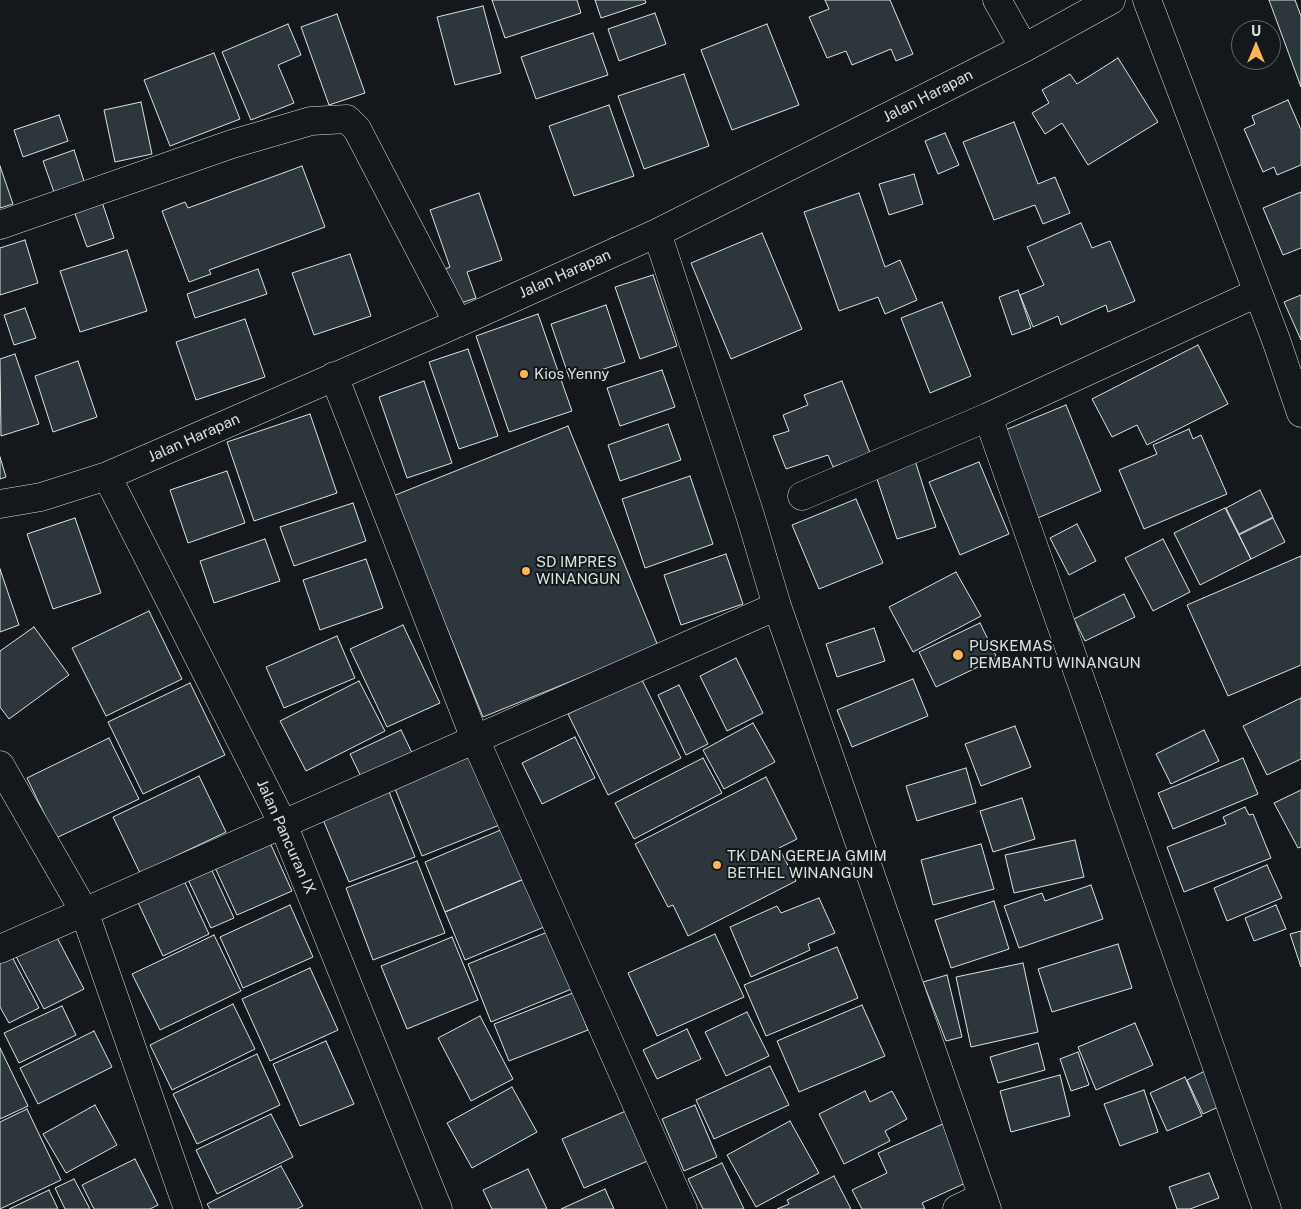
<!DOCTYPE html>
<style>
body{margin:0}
#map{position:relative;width:1301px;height:1209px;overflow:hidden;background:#14181c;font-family:"Public Sans",sans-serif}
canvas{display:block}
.north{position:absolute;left:1231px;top:20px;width:50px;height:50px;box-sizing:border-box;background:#14181c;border:1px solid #626a69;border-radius:50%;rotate:0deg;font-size:14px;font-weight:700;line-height:20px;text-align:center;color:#d8e6dc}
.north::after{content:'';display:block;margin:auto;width:18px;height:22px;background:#ffb74d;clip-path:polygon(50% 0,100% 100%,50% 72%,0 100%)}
</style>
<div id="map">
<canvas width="1301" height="1209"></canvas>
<div class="north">U</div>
</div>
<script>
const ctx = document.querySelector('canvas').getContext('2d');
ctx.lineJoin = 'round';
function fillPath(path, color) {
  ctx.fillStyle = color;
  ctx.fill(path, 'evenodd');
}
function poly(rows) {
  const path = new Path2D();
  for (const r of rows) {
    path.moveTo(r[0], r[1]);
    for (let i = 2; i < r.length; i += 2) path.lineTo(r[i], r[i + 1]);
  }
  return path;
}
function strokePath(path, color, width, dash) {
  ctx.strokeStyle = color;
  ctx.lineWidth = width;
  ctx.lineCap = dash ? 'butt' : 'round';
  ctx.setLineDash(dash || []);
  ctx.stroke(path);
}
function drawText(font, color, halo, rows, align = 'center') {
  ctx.font = font + ' "Public Sans",sans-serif';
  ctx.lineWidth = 4;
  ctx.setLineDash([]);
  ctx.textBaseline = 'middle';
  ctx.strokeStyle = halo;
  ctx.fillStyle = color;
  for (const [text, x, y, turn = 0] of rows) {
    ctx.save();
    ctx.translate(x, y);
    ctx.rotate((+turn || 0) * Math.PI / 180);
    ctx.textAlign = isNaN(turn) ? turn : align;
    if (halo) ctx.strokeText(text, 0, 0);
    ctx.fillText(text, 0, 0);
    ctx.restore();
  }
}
const building = poly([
 [492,0,577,0,581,13,505,38,492,0],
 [595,0,645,0,646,3,601,18,595,0],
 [825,0,890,0,913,54,896,61,891,49,852,65,846,51,827,58,809,17,829,9,825,0],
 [1269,0,1295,0,1301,16,1301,87,1269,0],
 [483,6,501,73,455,85,437,17,483,6],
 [655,13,666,44,619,61,608,29,655,13],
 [337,14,365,93,329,105,301,27,337,14],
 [288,24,301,55,278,65,294,103,251,120,222,52,288,24],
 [767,24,799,105,732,130,701,50,767,24],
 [593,33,608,75,536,99,521,57,593,33],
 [214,53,240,119,170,146,144,80,214,53],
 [1118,58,1158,122,1088,165,1062,123,1045,134,1032,113,1049,103,1042,90,1070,74,1077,84,1118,58],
 [684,74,709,146,644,169,618,96,684,74],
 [1288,100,1301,130,1301,165,1277,175,1274,167,1263,172,1244,129,1255,124,1252,116,1288,100],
 [141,102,152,154,115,162,104,110,141,102],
 [609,105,634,176,574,196,549,126,609,105],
 [59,115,68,141,23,157,14,130,59,115],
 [1014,122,1038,184,1055,177,1070,213,1043,224,1035,205,994,220,963,142,1014,122],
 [945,133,959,165,938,174,925,141,945,133],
 [74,150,85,184,55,195,43,161,74,150],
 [0,166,13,204,0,208,0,166],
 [302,166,325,227,209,270,211,274,189,282,162,211,185,202,188,208,302,166],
 [914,174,923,204,889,215,879,184,914,174],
 [1301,192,1301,248,1283,255,1263,208,1301,192],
 [479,193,502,260,467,272,476,298,455,305,442,270,450,267,430,210,479,193],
 [859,193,885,267,900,260,917,300,885,314,878,297,839,311,804,212,859,193],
 [102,202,114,238,87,247,74,211,102,202],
 [1081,223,1092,248,1110,241,1135,301,1108,312,1106,305,1061,325,1058,316,1033,327,1020,295,1044,285,1027,247,1081,223],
 [762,233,802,329,731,359,691,263,762,233],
 [25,240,38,283,0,295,0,248,25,240],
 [127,250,147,311,80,332,60,271,127,250],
 [350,254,371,316,314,335,292,273,350,254],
 [258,269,267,294,195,318,187,294,258,269],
 [653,275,677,346,640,359,615,287,653,275],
 [1018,290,1031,328,1012,335,999,297,1018,290],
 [1301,295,1301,340,1284,302,1301,295],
 [942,302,971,376,930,393,901,318,942,302],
 [606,305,625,362,570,380,551,324,606,305],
 [25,308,36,338,14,345,4,315,25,308],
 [538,314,572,411,509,432,476,336,538,314],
 [245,319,265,377,196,400,176,342,245,319],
 [1198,345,1228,404,1147,445,1137,425,1112,437,1092,399,1198,345],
 [468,349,498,436,459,449,429,362,468,349],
 [15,354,39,424,1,436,0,359,15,354],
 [78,361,97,417,53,432,35,376,78,361],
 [662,370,675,407,620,426,607,388,662,370],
 [424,381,452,463,407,478,379,397,424,381],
 [842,381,870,453,833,467,828,455,786,469,773,436,789,431,783,415,808,405,804,395,842,381],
 [1066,405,1101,491,1033,520,998,433,1066,405],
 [310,414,337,493,254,521,227,442,310,414],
 [668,424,681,460,620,481,608,445,668,424],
 [568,426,658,646,483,717,393,496,568,426],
 [1189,429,1193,439,1201,435,1227,494,1144,529,1119,470,1157,454,1153,445,1189,429],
 [913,454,936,527,897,539,873,467,913,454],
 [0,457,6,477,0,479,0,457],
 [979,462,1009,534,960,555,929,482,979,462],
 [227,471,245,523,188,543,170,490,227,471],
 [690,476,713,544,645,568,622,499,690,476],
 [1260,490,1273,517,1239,534,1226,508,1260,490],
 [856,499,883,563,819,589,792,525,856,499],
 [353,503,366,541,294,566,280,527,353,503],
 [1225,508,1251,559,1200,585,1174,533,1225,508],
 [75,518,101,593,53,609,27,534,75,518],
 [1273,518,1285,542,1251,559,1239,535,1273,518],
 [1077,524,1096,561,1069,575,1050,538,1077,524],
 [265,539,280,581,214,603,200,561,265,539],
 [1163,539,1190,592,1153,611,1125,558,1163,539],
 [726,554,743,604,681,625,664,575,726,554],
 [1301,556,1301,665,1228,696,1187,605,1301,556],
 [366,559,383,608,320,630,303,580,366,559],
 [0,569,19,625,0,632,0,569],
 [956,572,981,616,913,652,889,607,956,572],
 [1124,594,1135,617,1085,641,1074,619,1124,594],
 [149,611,182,679,106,716,72,648,149,611],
 [980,623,997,658,936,687,919,652,980,623],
 [403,625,440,703,387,727,350,649,403,625],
 [34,627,69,675,9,719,0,707,0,651,34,627],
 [874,628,885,661,837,677,826,644,874,628],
 [337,636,355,678,284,708,266,667,337,636],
 [736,658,763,713,727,731,700,676,736,658],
 [641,678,681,758,608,795,568,714,641,678],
 [913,679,928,716,852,747,837,710,913,679],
 [359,681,385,731,306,771,280,721,359,681],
 [190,683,225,755,143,794,108,722,190,683],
 [679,685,708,744,686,755,658,695,679,685],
 [1301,698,1301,759,1267,775,1243,726,1301,698],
 [753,723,775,762,724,789,703,750,753,723],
 [1015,726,1031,767,981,786,965,744,1015,726],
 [401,730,415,759,364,783,350,754,401,730],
 [1204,730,1219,761,1171,784,1156,754,1204,730],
 [575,737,595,778,542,804,522,763,575,737],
 [109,738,139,799,56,838,27,778,109,738],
 [472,749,502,824,422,856,392,781,472,749],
 [703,758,722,793,634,839,615,803,703,758],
 [1243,758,1258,794,1173,829,1158,793,1243,758],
 [966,768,976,803,917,821,906,786,966,768],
 [199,776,226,832,140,873,113,817,199,776],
 [766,777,797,839,779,848,796,881,688,936,673,905,668,907,635,844,766,777],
 [386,784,415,857,349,882,319,810,386,784],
 [1301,790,1301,847,1298,848,1274,803,1301,790],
 [1022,798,1035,839,993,852,980,811,1022,798],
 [1245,807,1249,815,1253,814,1271,858,1184,892,1167,847,1226,824,1223,817,1245,807],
 [503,829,524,879,445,912,425,862,503,829],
 [266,834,292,891,237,915,211,859,266,834],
 [1075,840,1084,877,1014,893,1005,855,1075,840],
 [981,844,994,889,933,905,921,860,981,844],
 [207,860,234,918,211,928,184,871,207,860],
 [417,861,445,933,373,960,346,888,417,861],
 [1267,865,1282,898,1227,921,1214,888,1267,865],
 [180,872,209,934,163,956,134,894,180,872],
 [524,879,544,927,465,960,445,912,524,879],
 [1091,885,1103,919,1019,948,1004,906,1042,893,1045,901,1091,885],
 [819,898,835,933,808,944,810,950,751,977,730,927,777,906,781,913,819,898],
 [994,901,1009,949,951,968,935,920,994,901],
 [290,905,313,957,243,988,220,937,290,905],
 [1276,905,1286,929,1254,941,1245,918,1276,905],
 [52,928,84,989,44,1009,12,949,52,928],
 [550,931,574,988,491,1022,468,964,550,931],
 [1301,931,1301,967,1290,934,1301,931],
 [715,934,744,997,657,1036,628,973,715,934],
 [214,935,241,991,160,1030,132,974,214,935],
 [452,937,478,1000,407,1029,381,966,452,937],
 [1118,944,1132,988,1052,1012,1038,969,1118,944],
 [837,947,858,998,766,1036,744,985,837,947],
 [10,953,39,1008,9,1023,0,1007,0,959,10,953],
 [1023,963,1038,1032,971,1047,956,977,1023,963],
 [310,968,338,1030,270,1061,242,999,310,968],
 [947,975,962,1037,946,1041,923,982,947,975],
 [573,993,588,1030,509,1061,494,1024,573,993],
 [233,1004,255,1049,172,1090,150,1045,233,1004],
 [862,1005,885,1056,799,1092,777,1041,862,1005],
 [62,1006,76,1035,19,1063,4,1033,62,1006],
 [747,1012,769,1056,726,1076,705,1032,747,1012],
 [480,1016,513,1079,471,1101,438,1038,480,1016],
 [1135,1023,1153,1065,1096,1090,1078,1047,1135,1023],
 [687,1029,701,1059,657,1079,643,1050,687,1029],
 [94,1031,112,1067,38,1104,20,1068,94,1031],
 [326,1041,354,1104,300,1126,273,1064,326,1041],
 [1038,1043,1045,1070,998,1083,990,1057,1038,1043],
 [0,1048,28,1106,0,1119,0,1048],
 [1078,1052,1089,1085,1071,1091,1060,1059,1078,1052],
 [257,1054,280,1105,197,1144,173,1094,257,1054],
 [770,1066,789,1105,714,1139,696,1100,770,1066],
 [1213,1067,1229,1102,1203,1114,1187,1080,1213,1067],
 [1060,1075,1070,1116,1011,1132,1000,1091,1060,1075],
 [1185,1077,1202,1116,1167,1131,1150,1093,1185,1077],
 [512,1087,537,1132,472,1168,447,1123,512,1087],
 [1144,1090,1158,1132,1120,1146,1104,1104,1144,1090],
 [865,1091,870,1102,892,1091,907,1119,885,1131,890,1141,844,1164,819,1114,865,1091],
 [95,1105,117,1145,66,1173,43,1134,95,1105],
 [695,1105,717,1157,684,1171,662,1119,695,1105],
 [27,1109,61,1180,0,1209,0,1122,27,1109],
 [628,1110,650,1160,584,1188,562,1139,628,1110],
 [271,1114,293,1157,217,1194,196,1150,271,1114],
 [790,1121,819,1173,756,1207,727,1155,790,1121],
 [945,1123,972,1180,922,1203,925,1209,862,1209,852,1190,887,1173,878,1153,945,1123],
 [135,1159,158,1205,150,1209,94,1209,82,1185,135,1159],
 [722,1163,744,1209,703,1209,688,1179,722,1163],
 [281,1166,303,1206,297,1209,210,1209,207,1204,281,1166],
 [528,1169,547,1209,492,1209,483,1190,528,1169],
 [1209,1173,1219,1198,1190,1209,1177,1209,1169,1187,1209,1173],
 [834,1176,851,1209,777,1209,789,1204,787,1200,834,1176],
 [74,1179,90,1209,65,1209,55,1188,74,1179],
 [605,1189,614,1209,561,1209,605,1189],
 [49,1190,58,1209,9,1209,49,1190]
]);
fillPath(building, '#2c363c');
strokePath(building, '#d8e6dc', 1);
const minor = poly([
 [997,0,1024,48],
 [1147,0,1276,340,1301,413],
 [0,225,232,144,311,121,347,119,357,129,458,323],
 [657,233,750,515,777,606,987,1209],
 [334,376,475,739,683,1209],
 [988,417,1267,1209],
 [107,476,283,824,438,1209],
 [802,496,988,417,1257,293],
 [0,504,41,497,107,476,458,323,657,233,1024,48,1111,0],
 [0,765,84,911,188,1209],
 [0,949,777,606],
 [957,1209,983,1197]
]);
strokePath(minor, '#d8e6dc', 29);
strokePath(minor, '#14181c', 28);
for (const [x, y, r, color] of [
 [524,374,5,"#ffb74d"],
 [526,571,5,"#ffb74d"],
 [958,655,6,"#ffb74d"],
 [717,865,5,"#ffb74d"]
]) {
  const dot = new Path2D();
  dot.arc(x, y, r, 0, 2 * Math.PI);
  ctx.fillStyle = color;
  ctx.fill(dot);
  strokePath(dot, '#14181c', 2);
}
drawText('15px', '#d8e6dc', '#14181c', [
 ["Jalan Harapan",928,96,-27],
 ["Jalan Harapan",565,274,-24],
 ["Jalan Harapan",194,438,-24],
 ["Jalan Pancuran IX",286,837,66]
]);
drawText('15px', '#d8e6dc', '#14181c', [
 ["Kios Yenny",534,374],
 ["SD IMPRES",536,562],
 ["WINANGUN",536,579],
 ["PUSKEMAS",969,646],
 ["PEMBANTU WINANGUN",969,663],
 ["TK DAN GEREJA GMIM",727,856],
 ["BETHEL WINANGUN",727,873]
], 'left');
</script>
